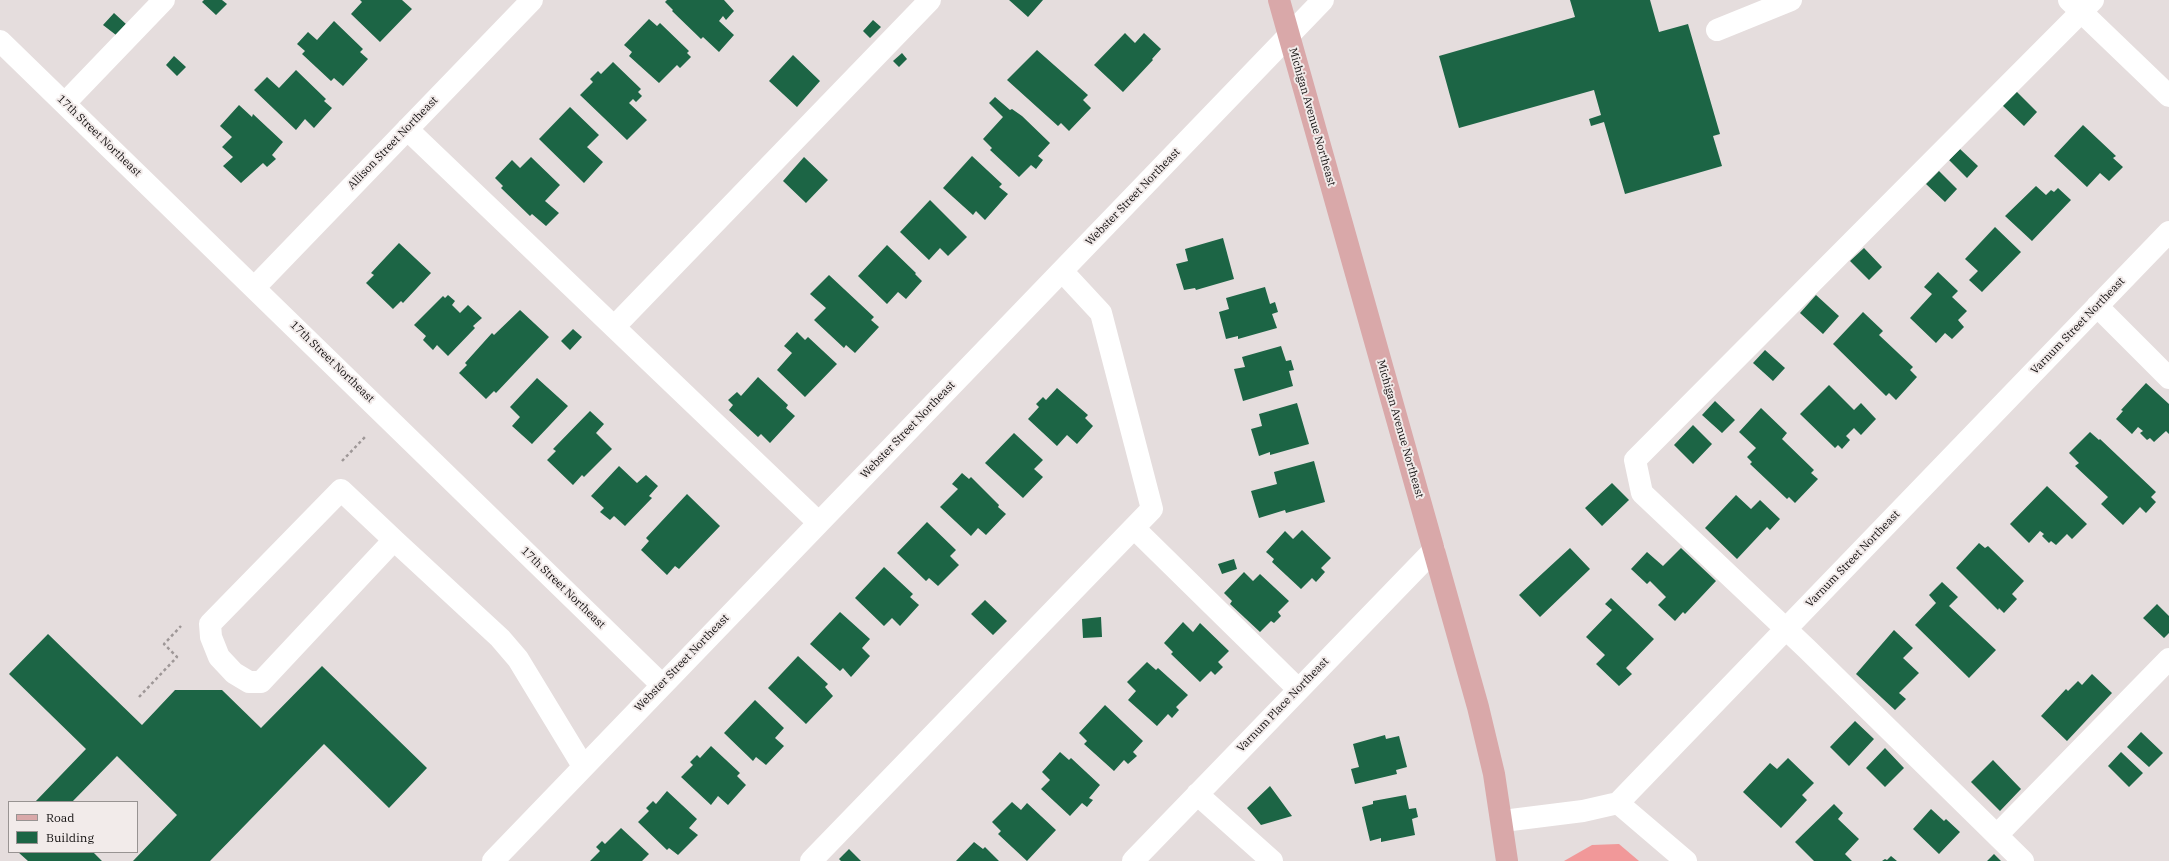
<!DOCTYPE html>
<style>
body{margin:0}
#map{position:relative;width:2169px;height:861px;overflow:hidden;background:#e5dddd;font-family:"IBM Plex Serif",serif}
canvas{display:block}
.legend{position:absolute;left:8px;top:801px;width:130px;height:52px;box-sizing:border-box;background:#f2ebea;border:1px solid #989392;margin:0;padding:5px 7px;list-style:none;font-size:12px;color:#110e0e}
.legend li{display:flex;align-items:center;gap:8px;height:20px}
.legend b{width:20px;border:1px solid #989392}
</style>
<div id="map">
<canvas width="2169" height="861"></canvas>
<ul class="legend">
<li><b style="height:5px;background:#d9a8a9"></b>Road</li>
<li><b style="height:11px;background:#1c6545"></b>Building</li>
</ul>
</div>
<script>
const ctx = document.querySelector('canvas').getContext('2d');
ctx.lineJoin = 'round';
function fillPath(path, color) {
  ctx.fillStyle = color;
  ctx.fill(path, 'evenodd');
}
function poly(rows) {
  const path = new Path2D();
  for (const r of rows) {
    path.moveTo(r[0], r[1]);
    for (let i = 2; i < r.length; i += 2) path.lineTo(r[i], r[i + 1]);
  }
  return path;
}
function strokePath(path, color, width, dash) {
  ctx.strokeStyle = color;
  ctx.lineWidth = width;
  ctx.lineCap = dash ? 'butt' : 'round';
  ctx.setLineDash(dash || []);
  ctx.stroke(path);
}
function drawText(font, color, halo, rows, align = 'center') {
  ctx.font = font + ' "IBM Plex Serif",serif';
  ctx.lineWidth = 4;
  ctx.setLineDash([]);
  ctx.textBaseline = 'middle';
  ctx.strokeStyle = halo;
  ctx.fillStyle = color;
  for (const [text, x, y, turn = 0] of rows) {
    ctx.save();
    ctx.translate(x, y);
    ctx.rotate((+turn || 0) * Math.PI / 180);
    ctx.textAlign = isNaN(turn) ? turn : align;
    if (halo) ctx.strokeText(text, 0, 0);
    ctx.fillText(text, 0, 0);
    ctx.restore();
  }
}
fillPath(poly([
 [1619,844,1639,861,1564,861,1592,845]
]), '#f19899');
fillPath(poly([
 [204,0,222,0,227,4,216,15,202,2],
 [360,0,402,0,412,9,380,42,351,14,362,2],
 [667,0,724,0,734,11,726,20,723,16,719,21,734,35,719,52,703,37,701,39,672,11,673,10,665,2],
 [1009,0,1043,0,1028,17],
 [1570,0,1650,0,1659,32,1688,24,1720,134,1713,136,1722,166,1625,194,1604,122,1591,126,1589,119,1601,115,1594,90,1459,128,1439,56,1575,17],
 [114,13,126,24,116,35,103,25],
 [649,19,657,26,660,23,689,51,687,53,691,57,680,68,677,65,659,83,629,56,632,52,624,45],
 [873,20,881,27,870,38,863,31],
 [334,21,363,49,360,52,368,59,343,86,334,78,331,81,302,54,305,51,297,44,308,32,317,40],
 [1125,33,1135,43,1144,33,1161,49,1152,59,1153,60,1123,92,1094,65],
 [1037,50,1088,95,1083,100,1091,108,1069,131,1061,123,1058,126,1007,80],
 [902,53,907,59,899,67,893,61],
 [793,55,820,81,797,107,769,81],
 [174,56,186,67,177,76,166,65],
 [613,62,641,89,638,92,642,96,636,102,633,99,629,103,647,120,627,140,580,95,593,82,590,79,598,71,601,74],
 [296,70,326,99,324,101,332,108,314,128,305,119,296,130,254,90,267,77,279,88],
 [2016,91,2037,112,2024,126,2002,105],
 [995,97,1010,110,1012,109,1022,116,1050,143,1038,156,1043,160,1036,169,1031,165,1019,177,990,150,992,148,983,139,1003,117,989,103],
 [239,105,252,117,253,114,283,142,272,155,276,159,267,167,263,163,241,183,223,166,233,157,222,147,232,137,220,126],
 [570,107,599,135,587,147,603,162,584,183,539,139],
 [2083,125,2116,156,2113,158,2123,167,2109,181,2100,173,2087,187,2054,156],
 [1960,149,1978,166,1967,178,1949,160],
 [972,156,1002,184,999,187,1008,194,985,220,976,211,973,215,943,188],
 [531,157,560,185,545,201,559,213,546,226,532,214,530,216,501,188,503,186,495,178,512,160,520,168],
 [804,157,828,180,806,203,783,181],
 [1939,171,1957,189,1945,202,1926,184],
 [2036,186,2046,195,2051,190,2054,192,2058,188,2071,200,2032,241,2005,216],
 [930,200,967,237,948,256,940,248,929,260,900,232],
 [1995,227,2021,252,1982,292,1969,280,1978,271,1965,259],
 [1223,238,1234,279,1196,290,1195,288,1184,290,1176,264,1188,261,1185,249],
 [399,243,431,273,403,303,401,301,393,309,366,283,374,275,371,273],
 [887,245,916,273,915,274,922,281,906,299,898,292,887,304,858,276],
 [1864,248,1882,267,1869,280,1850,261],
 [1938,272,1958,291,1952,297,1967,311,1958,320,1964,327,1952,339,1945,333,1936,343,1910,318,1932,294,1924,287],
 [829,275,874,317,871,320,879,327,855,353,846,345,844,348,814,320,826,308,810,294],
 [1265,287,1270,304,1275,302,1278,312,1272,314,1277,328,1238,339,1238,336,1226,339,1219,312,1229,309,1226,298],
 [448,295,455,301,452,305,460,313,468,305,482,318,473,326,475,328,448,356,437,345,433,350,423,340,426,336,414,325,443,296,445,298],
 [1816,295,1839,316,1823,334,1800,313],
 [520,310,549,337,496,393,494,391,486,399,459,373,467,365,465,363,492,333,494,335],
 [1863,312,1883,331,1879,335,1913,367,1910,370,1917,377,1896,400,1889,393,1886,396,1833,344],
 [573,329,582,337,570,350,561,341],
 [797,332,805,340,808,337,837,364,805,397,777,370,792,353,784,346],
 [1281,346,1286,361,1291,360,1294,370,1289,371,1293,386,1243,401,1234,369,1245,367,1242,357],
 [1765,350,1785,368,1773,381,1753,363],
 [758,377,788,405,786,408,795,416,770,443,761,434,758,437,729,410,733,405,728,400,737,392,741,396],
 [537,378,568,406,532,444,512,426,520,417,510,407],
 [2146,383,2169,404,2169,434,2166,431,2154,442,2150,438,2147,440,2140,433,2143,431,2138,427,2132,434,2116,419,2123,411,2121,410],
 [1829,385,1854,410,1861,403,1876,419,1861,435,1854,428,1846,436,1850,440,1842,449,1838,445,1835,448,1800,414],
 [1057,388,1088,415,1085,418,1093,426,1077,444,1067,435,1057,446,1028,419,1039,407,1036,404,1043,397,1046,400],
 [1715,401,1735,420,1722,433,1702,415],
 [1297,403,1309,444,1270,455,1270,452,1259,456,1251,429,1262,426,1259,414],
 [1761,408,1787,433,1782,439,1814,470,1811,473,1818,479,1795,503,1789,497,1787,499,1750,464,1752,462,1747,457,1756,448,1739,432],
 [590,411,604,424,596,433,612,449,584,477,582,475,573,485,547,460,556,451,553,449],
 [1693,425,1712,444,1693,464,1674,445],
 [2090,432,2099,440,2100,439,2156,492,2151,497,2156,502,2146,513,2140,507,2123,525,2101,504,2108,497,2075,466,2079,463,2069,453],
 [1014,433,1043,460,1034,469,1043,477,1023,498,985,463],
 [1314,461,1325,502,1286,513,1285,510,1259,518,1251,491,1277,484,1274,472],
 [619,466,637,483,646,475,658,486,649,496,652,498,625,526,614,516,610,520,600,512,604,508,591,496],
 [962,473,969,479,971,477,999,505,998,507,1006,514,986,535,978,528,971,536,940,507,958,489,952,484],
 [1612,483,1629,500,1602,526,1585,508],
 [2047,486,2087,524,2072,539,2067,534,2056,545,2051,541,2049,543,2042,536,2044,534,2040,531,2029,543,2010,524],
 [687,494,720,526,679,569,675,566,667,575,641,550,649,541,646,538],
 [1736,495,1751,509,1760,500,1780,519,1770,530,1767,527,1737,559,1705,528],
 [927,522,956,550,950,556,959,565,938,586,929,578,926,581,897,553],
 [1302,530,1331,558,1321,568,1325,572,1316,582,1312,578,1301,589,1272,562,1274,559,1266,552,1285,531,1293,539],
 [1979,543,1985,548,1988,546,2024,581,2012,594,2017,599,2004,613,1999,608,1998,610,1956,568],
 [1570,548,1590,569,1540,617,1519,595],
 [1681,548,1716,581,1685,614,1683,612,1675,621,1658,605,1666,597,1650,581,1647,584,1631,569,1647,552,1663,566],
 [1234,559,1237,569,1222,574,1218,564],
 [884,567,913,594,910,597,919,605,900,626,892,618,884,626,855,598],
 [1244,572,1253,581,1260,574,1289,601,1278,612,1281,616,1274,623,1271,621,1260,632,1230,604,1232,601,1224,593],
 [1942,582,1958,597,1949,606,1996,650,1969,678,1915,625,1936,603,1929,595],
 [1611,598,1654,639,1626,668,1632,674,1619,686,1596,664,1605,655,1586,637,1612,610,1605,604],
 [985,600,1007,621,993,635,971,614],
 [2157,604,2169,616,2169,633,2164,638,2143,618],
 [840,612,870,639,862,648,870,656,851,677,843,668,840,671,810,644],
 [1101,617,1102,637,1083,638,1082,619],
 [1183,622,1193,632,1200,623,1229,651,1218,662,1223,667,1215,675,1211,671,1200,682,1171,654,1173,652,1164,643],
 [1894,630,1913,648,1903,658,1919,673,1899,693,1906,699,1895,710,1856,674],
 [48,634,142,725,175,690,222,690,261,728,322,666,427,768,389,808,324,744,210,861,133,861,177,815,117,756,72,802,35,802,86,749,9,674],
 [798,656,828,684,825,687,833,696,806,724,768,688],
 [1147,662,1156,670,1158,668,1188,695,1176,707,1179,710,1172,718,1168,714,1157,726,1128,700,1136,691,1127,682],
 [2092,674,2112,693,2067,741,2041,716,2066,689,2068,691,2078,681,2082,685],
 [755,700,784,728,775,738,784,746,766,765,756,757,753,761,724,733],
 [1105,705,1143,741,1133,752,1137,756,1128,764,1124,760,1114,771,1084,744,1087,741,1079,733],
 [1855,721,1874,739,1849,766,1830,747],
 [2141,732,2163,753,2149,767,2127,747],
 [1385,735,1386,739,1399,736,1407,767,1396,770,1397,774,1355,784,1351,769,1359,767,1353,744],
 [711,746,740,773,737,776,746,785,728,805,718,796,711,805,681,777,693,765,690,762,697,755,700,758],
 [1885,748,1904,768,1885,787,1866,768],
 [1060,752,1069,760,1071,758,1100,785,1089,798,1093,800,1087,807,1082,803,1070,816,1041,789,1050,780,1042,772],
 [2121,752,2143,773,2129,787,2108,766],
 [1788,758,1814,783,1802,795,1807,800,1781,828,1743,792,1770,763,1777,769],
 [1993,760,2021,789,2000,811,1971,782],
 [1270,786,1292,816,1261,825,1247,808],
 [667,791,697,819,689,828,698,835,678,855,669,848,667,850,638,822,649,811,646,808,653,801,656,804],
 [1406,795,1409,809,1416,808,1418,817,1412,819,1415,835,1381,842,1381,838,1370,841,1362,807,1373,804,1373,801],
 [1012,802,1021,810,1027,803,1056,830,1027,861,998,834,1001,831,992,822],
 [1834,804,1843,813,1838,819,1859,839,1845,854,1852,861,1814,861,1795,842],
 [1931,809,1944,821,1946,819,1960,832,1939,854,1913,829],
 [621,828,649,854,642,861,590,861,600,851,596,847,602,841,605,844],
 [974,842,983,849,985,847,999,861,956,861],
 [849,849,861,861,841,861,839,859],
 [18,852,93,852,102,861,28,861],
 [1994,854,2001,861,1987,861],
 [1891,856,1897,861,1882,861,1885,859,1887,860]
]), '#1c6545');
strokePath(poly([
 [342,461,365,437],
 [139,697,177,657,164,644,181,626]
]), '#9e9797', 2.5, [3, 3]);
strokePath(poly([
 [2069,0,2169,96],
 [1717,30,1791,0],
 [0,41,661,684],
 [65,103,164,0],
 [407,129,819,523],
 [255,287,532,0],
 [2097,306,2169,378],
 [614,327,930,0],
 [1134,528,1298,689],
 [394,540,341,490,210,624,211,637,219,657,234,673,249,682,261,682,394,540,500,638,518,659,583,766],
 [1197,794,1272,861],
 [1618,803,1686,861],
 [1503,821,1583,811,1618,803,2169,232],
 [1997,835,2169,659],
 [493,861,1323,0],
 [811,861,1152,509,1101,313,1062,271],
 [1133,861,1434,550],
 [2023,861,1806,648,1642,493,1635,460,2093,0]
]), '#fff', 22);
strokePath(poly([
 [1279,0,1478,707,1494,774,1507,861]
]), '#d9a8a9', 22);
drawText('11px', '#110e0e', '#f2ebea', [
 ["Michigan Avenue Northeast",1312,117,74],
 ["17th Street Northeast",99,136,44],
 ["Allison Street Northeast",393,143,-46],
 ["Webster Street Northeast",1133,197,-46],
 ["Varnum Street Northeast",2078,326,-46],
 ["17th Street Northeast",332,362,44],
 ["Michigan Avenue Northeast",1400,429,74],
 ["Webster Street Northeast",908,430,-46],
 ["Varnum Street Northeast",1853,559,-46],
 ["17th Street Northeast",563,588,44],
 ["Webster Street Northeast",682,663,-46],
 ["Varnum Place Northeast",1283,705,-46]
]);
</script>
